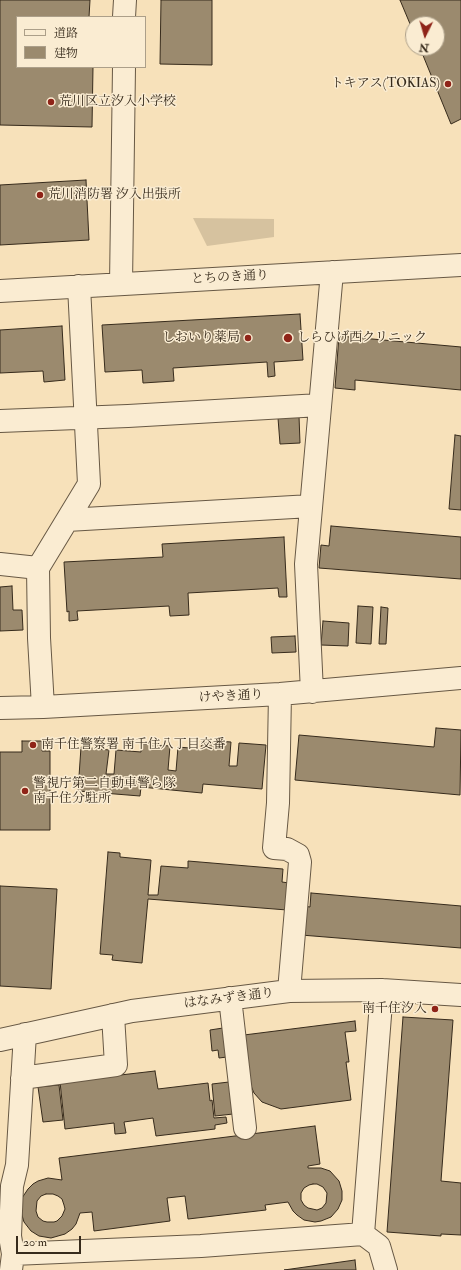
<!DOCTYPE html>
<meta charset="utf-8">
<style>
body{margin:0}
#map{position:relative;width:461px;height:1270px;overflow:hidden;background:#f7e1ba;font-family:"IM FELL Double Pica","Noto Serif JP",serif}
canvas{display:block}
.legend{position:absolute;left:16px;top:16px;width:130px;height:52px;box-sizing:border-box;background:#faecd2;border:1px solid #ac9f89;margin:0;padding:5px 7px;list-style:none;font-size:12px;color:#372b1c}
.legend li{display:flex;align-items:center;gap:8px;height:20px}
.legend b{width:20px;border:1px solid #ac9f89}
.north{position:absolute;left:405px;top:16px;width:40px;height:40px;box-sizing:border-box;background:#faecd2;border:1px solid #ac9f89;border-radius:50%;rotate:185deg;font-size:11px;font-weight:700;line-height:16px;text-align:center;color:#372b1c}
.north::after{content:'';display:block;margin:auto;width:14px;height:18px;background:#8f2418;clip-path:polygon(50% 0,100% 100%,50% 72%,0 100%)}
.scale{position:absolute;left:16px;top:1236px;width:65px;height:18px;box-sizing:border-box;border:2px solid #372b1c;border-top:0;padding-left:5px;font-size:12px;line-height:14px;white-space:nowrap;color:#372b1c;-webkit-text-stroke:3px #faecd2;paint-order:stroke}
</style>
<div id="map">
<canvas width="461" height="1270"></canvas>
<ul class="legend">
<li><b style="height:5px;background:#faecd2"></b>道路</li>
<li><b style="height:11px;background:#9b8a6e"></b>建物</li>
</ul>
<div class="north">N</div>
<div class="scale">20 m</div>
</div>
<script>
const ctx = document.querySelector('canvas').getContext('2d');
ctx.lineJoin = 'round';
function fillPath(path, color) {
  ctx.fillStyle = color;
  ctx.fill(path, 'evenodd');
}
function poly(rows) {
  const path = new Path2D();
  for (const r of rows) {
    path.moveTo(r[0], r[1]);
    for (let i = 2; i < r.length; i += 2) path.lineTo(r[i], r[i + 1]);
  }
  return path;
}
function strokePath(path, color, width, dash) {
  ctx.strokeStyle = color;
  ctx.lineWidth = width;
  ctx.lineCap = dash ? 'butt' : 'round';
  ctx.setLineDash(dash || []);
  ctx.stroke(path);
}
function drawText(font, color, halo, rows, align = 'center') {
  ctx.font = font + ' "IM FELL Double Pica","Noto Serif JP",serif';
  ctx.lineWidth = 3;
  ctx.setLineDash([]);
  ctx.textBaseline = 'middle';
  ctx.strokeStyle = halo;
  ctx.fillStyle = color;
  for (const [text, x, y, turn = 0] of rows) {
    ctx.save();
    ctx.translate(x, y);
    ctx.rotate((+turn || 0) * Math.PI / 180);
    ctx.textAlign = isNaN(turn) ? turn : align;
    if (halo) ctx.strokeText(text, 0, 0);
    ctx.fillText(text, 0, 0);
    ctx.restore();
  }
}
fillPath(poly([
 [193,218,274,219,274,237,207,246]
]), '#d6c29f');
const building = poly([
 [0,0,90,0,89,17,17,17,17,67,93,67,92,127,0,125,0,0],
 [161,0,212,0,212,65,160,64,161,0],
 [400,0,461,0,461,119,451,124,420,48,437,48,437,24,413,24,413,31,400,0],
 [86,180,89,240,0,245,0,185,86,180],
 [300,314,303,360,274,362,275,376,268,377,267,362,173,368,174,381,143,383,142,370,105,372,102,325,300,314],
 [62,326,65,380,44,382,43,371,0,373,0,330,62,326],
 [339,336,461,347,461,390,355,380,355,390,335,388,339,336],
 [299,416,300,443,280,444,278,418,299,416],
 [455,435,461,436,461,510,449,509,455,435],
 [331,526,461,537,461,579,319,568,321,545,329,546,331,526],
 [284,537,287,597,279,597,278,588,188,593,189,615,170,616,169,606,77,611,78,620,69,621,69,611,67,612,64,562,163,557,162,544,284,537],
 [12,586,13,610,22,610,23,630,0,631,0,587,12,586],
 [358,606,373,607,371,644,356,643,358,606],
 [381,607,388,608,386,644,379,644,381,607],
 [323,621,349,623,348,646,321,645,323,621],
 [295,636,296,652,272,653,271,637,295,636],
 [436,728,461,730,460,795,295,780,299,735,434,747,436,728],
 [202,740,231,742,229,766,237,766,239,743,266,745,262,789,203,784,202,793,141,787,140,796,78,791,81,747,109,750,106,774,114,774,116,750,141,752,141,744,170,746,168,770,176,771,178,747,201,749,202,740],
 [22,741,42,741,42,751,50,751,50,830,0,830,0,752,22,752,22,741],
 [108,852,120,853,120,857,151,860,148,895,158,895,161,866,188,868,188,861,283,869,282,882,289,883,287,910,148,899,142,963,112,960,113,955,100,954,108,852],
 [0,886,57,889,51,989,0,986,0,886],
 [311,893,461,906,461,948,301,935,303,906,310,907,311,893],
 [403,1017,453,1020,441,1181,461,1183,461,1235,441,1234,441,1236,387,1232,403,1017],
 [355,1021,356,1031,345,1032,349,1062,346,1062,351,1100,281,1109,262,1102,254,1093,249,1081,244,1035,355,1021],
 [223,1028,227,1057,219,1058,218,1050,212,1051,210,1030,223,1028],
 [155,1071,158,1089,208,1083,210,1101,212,1100,214,1118,226,1117,227,1123,215,1125,215,1129,156,1136,153,1118,124,1122,126,1133,115,1134,114,1123,65,1129,60,1082,155,1071],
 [229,1082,233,1114,215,1116,212,1084,229,1082],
 [59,1085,63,1120,43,1122,38,1087,59,1085],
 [315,1126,320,1164,308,1166,308,1168,321,1168,330,1171,339,1181,342,1191,342,1200,338,1209,331,1217,321,1221,315,1222,304,1220,297,1215,293,1211,288,1202,265,1205,266,1210,188,1219,185,1196,167,1198,170,1221,94,1231,92,1212,80,1213,76,1224,72,1229,65,1234,51,1238,39,1236,31,1231,24,1222,21,1212,22,1198,28,1189,33,1184,38,1181,48,1178,62,1180,59,1158,315,1126],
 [313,1184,317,1184,323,1187,327,1193,326,1203,322,1208,317,1210,308,1208,304,1205,301,1200,301,1193,304,1188,309,1185,313,1184],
 [46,1194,53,1194,58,1196,62,1199,64,1205,65,1209,62,1216,57,1221,54,1222,47,1222,43,1221,38,1217,36,1211,37,1201,41,1196,46,1194],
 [355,1260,356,1270,284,1270,355,1260]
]);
fillPath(building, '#9b8a6e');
strokePath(building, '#372b1c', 1);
const minor = poly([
 [124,17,125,0],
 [121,284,124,67],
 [0,291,461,265],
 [0,421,128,416,320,405],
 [67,520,311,506],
 [0,564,38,568],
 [312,692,306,564,332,272],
 [280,694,278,803,274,848,287,849,298,855,300,862,289,991],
 [43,707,39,638,38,568,89,484,79,286],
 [0,708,43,707,280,694,461,678],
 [230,998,245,1128],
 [0,1040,132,1011,289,991,382,990,461,995],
 [22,1078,116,1065,113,1015],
 [363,1234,382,990],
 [13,1254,201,1246,363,1234,379,1246,386,1270],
 [11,1270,13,1254,10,1236,12,1186,17,1165,25,1034]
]);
strokePath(minor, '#675844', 24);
strokePath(minor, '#faecd2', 22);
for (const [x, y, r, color] of [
 [448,84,4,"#8f2418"],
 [51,102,4,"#8f2418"],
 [40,195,4,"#8f2418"],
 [248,338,4,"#8f2418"],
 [288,338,5,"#8f2418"],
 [33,745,4,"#8f2418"],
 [25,791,4,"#8f2418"],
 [435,1009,4,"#8f2418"]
]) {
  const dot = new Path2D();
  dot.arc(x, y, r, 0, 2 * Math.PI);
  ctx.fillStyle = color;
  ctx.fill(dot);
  strokePath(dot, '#faecd2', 1.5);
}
drawText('13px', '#372b1c', '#faecd2', [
 ["トキアス(TOKIAS)",440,84,"right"],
 ["荒川区立汐入小学校",59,102],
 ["荒川消防署 汐入出張所",48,195],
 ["しおいり薬局",240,338,"right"],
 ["しらひげ西クリニック",297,338],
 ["南千住警察署 南千住八丁目交番",41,745],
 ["警視庁第二自動車警ら隊",33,784],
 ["南千住分駐所",33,799],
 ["南千住汐入",427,1009,"right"]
], 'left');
drawText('13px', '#372b1c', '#faecd2', [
 ["とちのき通り",230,278,-3],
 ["けやき通り",231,697,-3],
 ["はなみずき通り",229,999,-7]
]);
</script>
